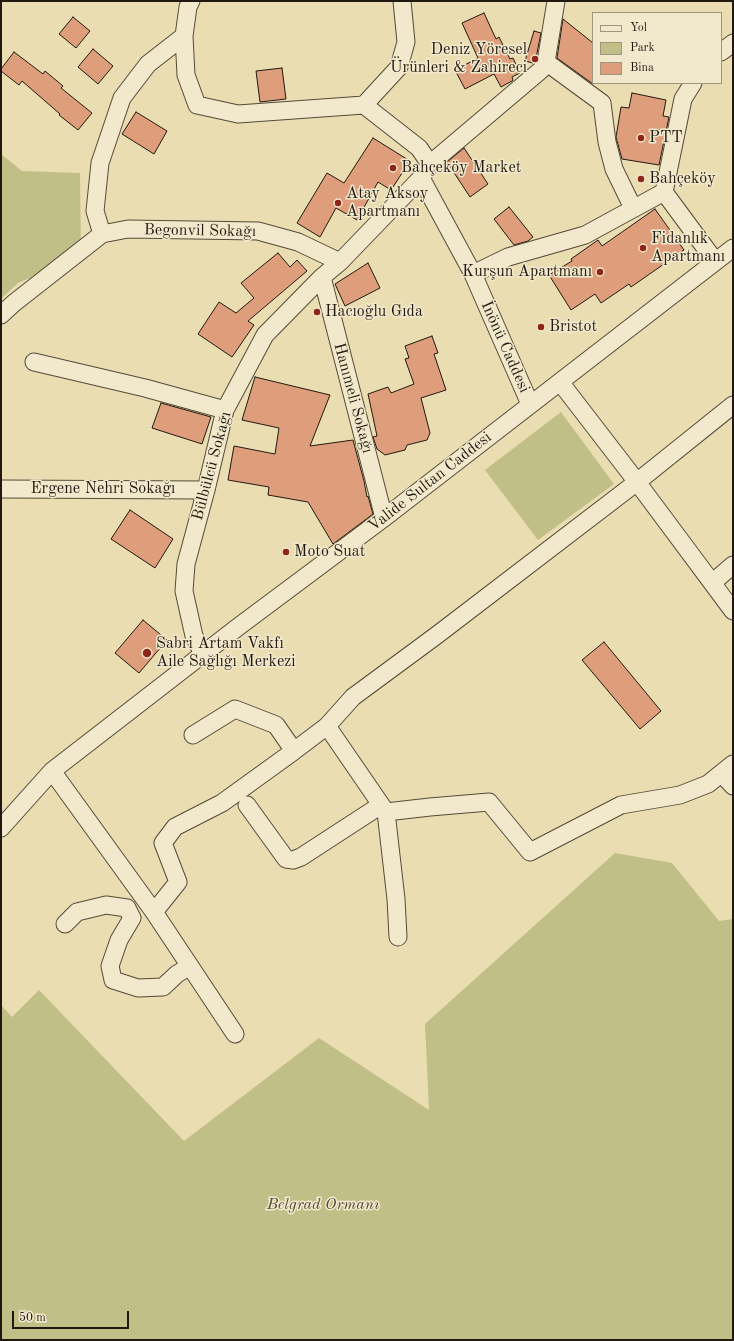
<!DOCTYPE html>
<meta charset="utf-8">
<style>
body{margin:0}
#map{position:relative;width:734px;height:1341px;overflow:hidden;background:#ebddb2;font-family:"Old Standard TT",serif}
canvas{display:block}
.frame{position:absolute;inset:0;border:2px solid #21190f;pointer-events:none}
.legend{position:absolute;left:592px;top:12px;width:130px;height:72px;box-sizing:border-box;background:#f2e9cd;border:1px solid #9e9681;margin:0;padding:5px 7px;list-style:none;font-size:12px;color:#21190f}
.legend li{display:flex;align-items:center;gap:8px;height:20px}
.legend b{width:20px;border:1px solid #9e9681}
.scale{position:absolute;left:12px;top:1311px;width:117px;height:18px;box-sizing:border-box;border:2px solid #21190f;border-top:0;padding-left:5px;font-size:12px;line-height:14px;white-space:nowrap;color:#21190f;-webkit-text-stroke:3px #f2e9cd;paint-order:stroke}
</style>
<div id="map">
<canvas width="734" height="1341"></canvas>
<div class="frame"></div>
<ul class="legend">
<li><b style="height:5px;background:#f2e9cd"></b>Yol</li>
<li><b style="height:11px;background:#bfbf87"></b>Park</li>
<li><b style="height:11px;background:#de9d7b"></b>Bina</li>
</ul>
<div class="scale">50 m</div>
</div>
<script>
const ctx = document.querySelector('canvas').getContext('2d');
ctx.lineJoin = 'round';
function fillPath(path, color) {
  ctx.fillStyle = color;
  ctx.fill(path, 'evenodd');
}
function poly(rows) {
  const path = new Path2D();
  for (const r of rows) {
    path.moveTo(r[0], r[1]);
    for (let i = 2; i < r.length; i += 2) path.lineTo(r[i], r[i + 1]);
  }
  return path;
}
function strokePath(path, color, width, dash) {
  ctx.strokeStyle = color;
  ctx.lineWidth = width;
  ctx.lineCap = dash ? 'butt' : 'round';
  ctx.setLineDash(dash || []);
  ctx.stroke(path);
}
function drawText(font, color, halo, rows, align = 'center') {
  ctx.font = font + ' "Old Standard TT",serif';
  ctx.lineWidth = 3;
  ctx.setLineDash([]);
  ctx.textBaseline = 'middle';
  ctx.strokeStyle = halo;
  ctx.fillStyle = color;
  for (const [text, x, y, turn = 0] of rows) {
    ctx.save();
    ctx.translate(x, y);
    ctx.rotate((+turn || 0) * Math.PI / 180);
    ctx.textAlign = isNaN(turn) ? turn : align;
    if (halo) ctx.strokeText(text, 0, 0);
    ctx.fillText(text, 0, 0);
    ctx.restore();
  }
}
fillPath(poly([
 [1,154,22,171,80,173,81,256,18,283,1,299],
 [561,412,614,484,538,540,485,470],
 [615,853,672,863,719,921,733,919,733,1340,1,1340,1,1005,12,1017,39,990,184,1141,319,1038,429,1110,425,1024]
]), '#bfbf87');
const building = poly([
 [484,13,496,39,499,37,510,59,513,58,520,73,512,77,513,80,512,81,501,87,494,74,465,89,455,70,478,58,462,23,484,13],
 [73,17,90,31,76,48,59,34,73,17],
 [563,19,593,43,593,84,557,58,563,19],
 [534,31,541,33,536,58,533,63,525,61,534,31],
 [93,49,113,66,98,84,78,67,93,49],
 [14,52,43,74,45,71,63,86,61,88,92,113,78,130,59,115,60,114,22,81,19,85,1,71,1,69,14,52],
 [282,68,286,99,260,102,256,71,282,68],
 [632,93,666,100,663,116,669,117,659,165,622,159,616,137,621,107,629,108,632,93],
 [136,112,167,131,154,154,122,134,136,112],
 [373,138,410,161,391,190,378,182,357,220,336,208,320,237,297,223,327,173,344,183,373,138],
 [464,148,488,184,470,197,447,162,464,148],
 [509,207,533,237,528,241,514,245,494,219,509,207],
 [655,209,684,250,631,287,629,284,601,303,595,294,571,310,549,275,572,261,571,259,598,240,602,246,655,209],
 [278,253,290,267,297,260,307,271,248,321,254,325,232,357,198,334,219,302,236,313,254,298,241,283,278,253],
 [368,263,380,288,345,306,335,284,368,263],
 [432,336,438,353,434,354,446,390,421,398,430,433,427,440,407,445,405,450,385,455,377,449,373,437,377,436,368,394,388,387,391,393,414,384,405,359,409,358,405,346,432,336],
 [255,377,330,395,310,446,353,440,364,481,367,497,368,496,373,514,333,544,308,502,268,495,269,487,228,480,234,446,275,454,279,428,242,420,255,377],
 [161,403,211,417,202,444,152,428,161,403],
 [130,510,173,539,155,568,111,539,130,510],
 [143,620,167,640,139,673,115,653,143,620],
 [604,642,661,711,640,729,582,660,604,642]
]);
fillPath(building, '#de9d7b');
strokePath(building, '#21190f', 1);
const minor = poly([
 [184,36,186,75,197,105,238,114,364,105,399,67,406,42,402,1],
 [721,52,733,43],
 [546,62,602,103,607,142,614,169,633,208],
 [364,105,419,148,430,164],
 [421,178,473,274,530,404],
 [664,192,683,99,693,83],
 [664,192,715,261],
 [102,234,95,211,100,163,122,98,148,64,184,36,188,7,191,1],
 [473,274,508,257,585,235,664,192],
 [322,277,384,518],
 [1,315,14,303,102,234,128,229,258,231,298,242,340,262],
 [34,362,145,388,225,410],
 [560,382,637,482,733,611],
 [1,489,206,490],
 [712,583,733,565],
 [203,654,194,636,184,591,186,564,206,490,225,410,265,335,322,277,340,262,421,178,430,164,541,70,546,62,556,1],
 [327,726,386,812,396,899,398,937],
 [193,735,235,709,276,725,294,751],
 [52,771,154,912,235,1034],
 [722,774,733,786],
 [247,805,286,859,293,860,301,857,381,805],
 [386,812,430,807,489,802,530,852,621,805,680,795,708,784,733,764],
 [1,828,52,771,238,627,384,518,733,248],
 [154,912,178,882,163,843,175,827,222,803,294,751,327,726,353,697,437,635,637,482,733,405],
 [65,924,77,912,106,905,127,908,132,918,119,940,110,966,113,980,138,988,163,987,177,974,190,966]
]);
strokePath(minor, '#544a38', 19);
strokePath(minor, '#f2e9cd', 17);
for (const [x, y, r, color] of [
 [535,59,4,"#8f2418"],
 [641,138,4,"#8f2418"],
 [393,168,4,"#8f2418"],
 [641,179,4,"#8f2418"],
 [338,203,4,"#8f2418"],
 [643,248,4,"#8f2418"],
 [600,272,4,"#8f2418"],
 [317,312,4,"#8f2418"],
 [541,327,4,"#8f2418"],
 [286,552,4,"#8f2418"],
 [147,653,5,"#8f2418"]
]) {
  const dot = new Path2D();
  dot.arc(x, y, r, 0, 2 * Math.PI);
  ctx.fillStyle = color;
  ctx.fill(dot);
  strokePath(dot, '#f2e9cd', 1.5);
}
drawText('16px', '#21190f', '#f2e9cd', [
 ["Deniz Yöresel",527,50,"right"],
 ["Ürünleri & Zahireci",527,68,"right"],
 ["PTT",649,138],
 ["Bahçeköy Market",401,168],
 ["Bahçeköy",649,179],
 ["Atay Aksoy",346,194],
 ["Apartmanı",346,212],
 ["Fidanlık",651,239],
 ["Apartmanı",651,257],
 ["Kurşun Apartmanı",592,272,"right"],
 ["Hacıoğlu Gıda",325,312],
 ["Bristot",549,327],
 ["Moto Suat",294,552],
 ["Sabri Artam Vakfı",156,644],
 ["Aile Sağlığı Merkezi",156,662]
], 'left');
drawText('16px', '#21190f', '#f2e9cd', [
 ["Begonvil Sokağı",200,231,1],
 ["İnönü Caddesi",505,347,66],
 ["Hanımeli Sokağı",353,398,75],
 ["Bülbülcü Sokağı",212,466,-75],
 ["Valide Sultan Caddesi",430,482,-38],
 ["Ergene Nehri Sokağı",103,489]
]);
drawText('italic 16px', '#504b33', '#f2e9cd', [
 ["Belgrad Ormanı",323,1205]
]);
</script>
